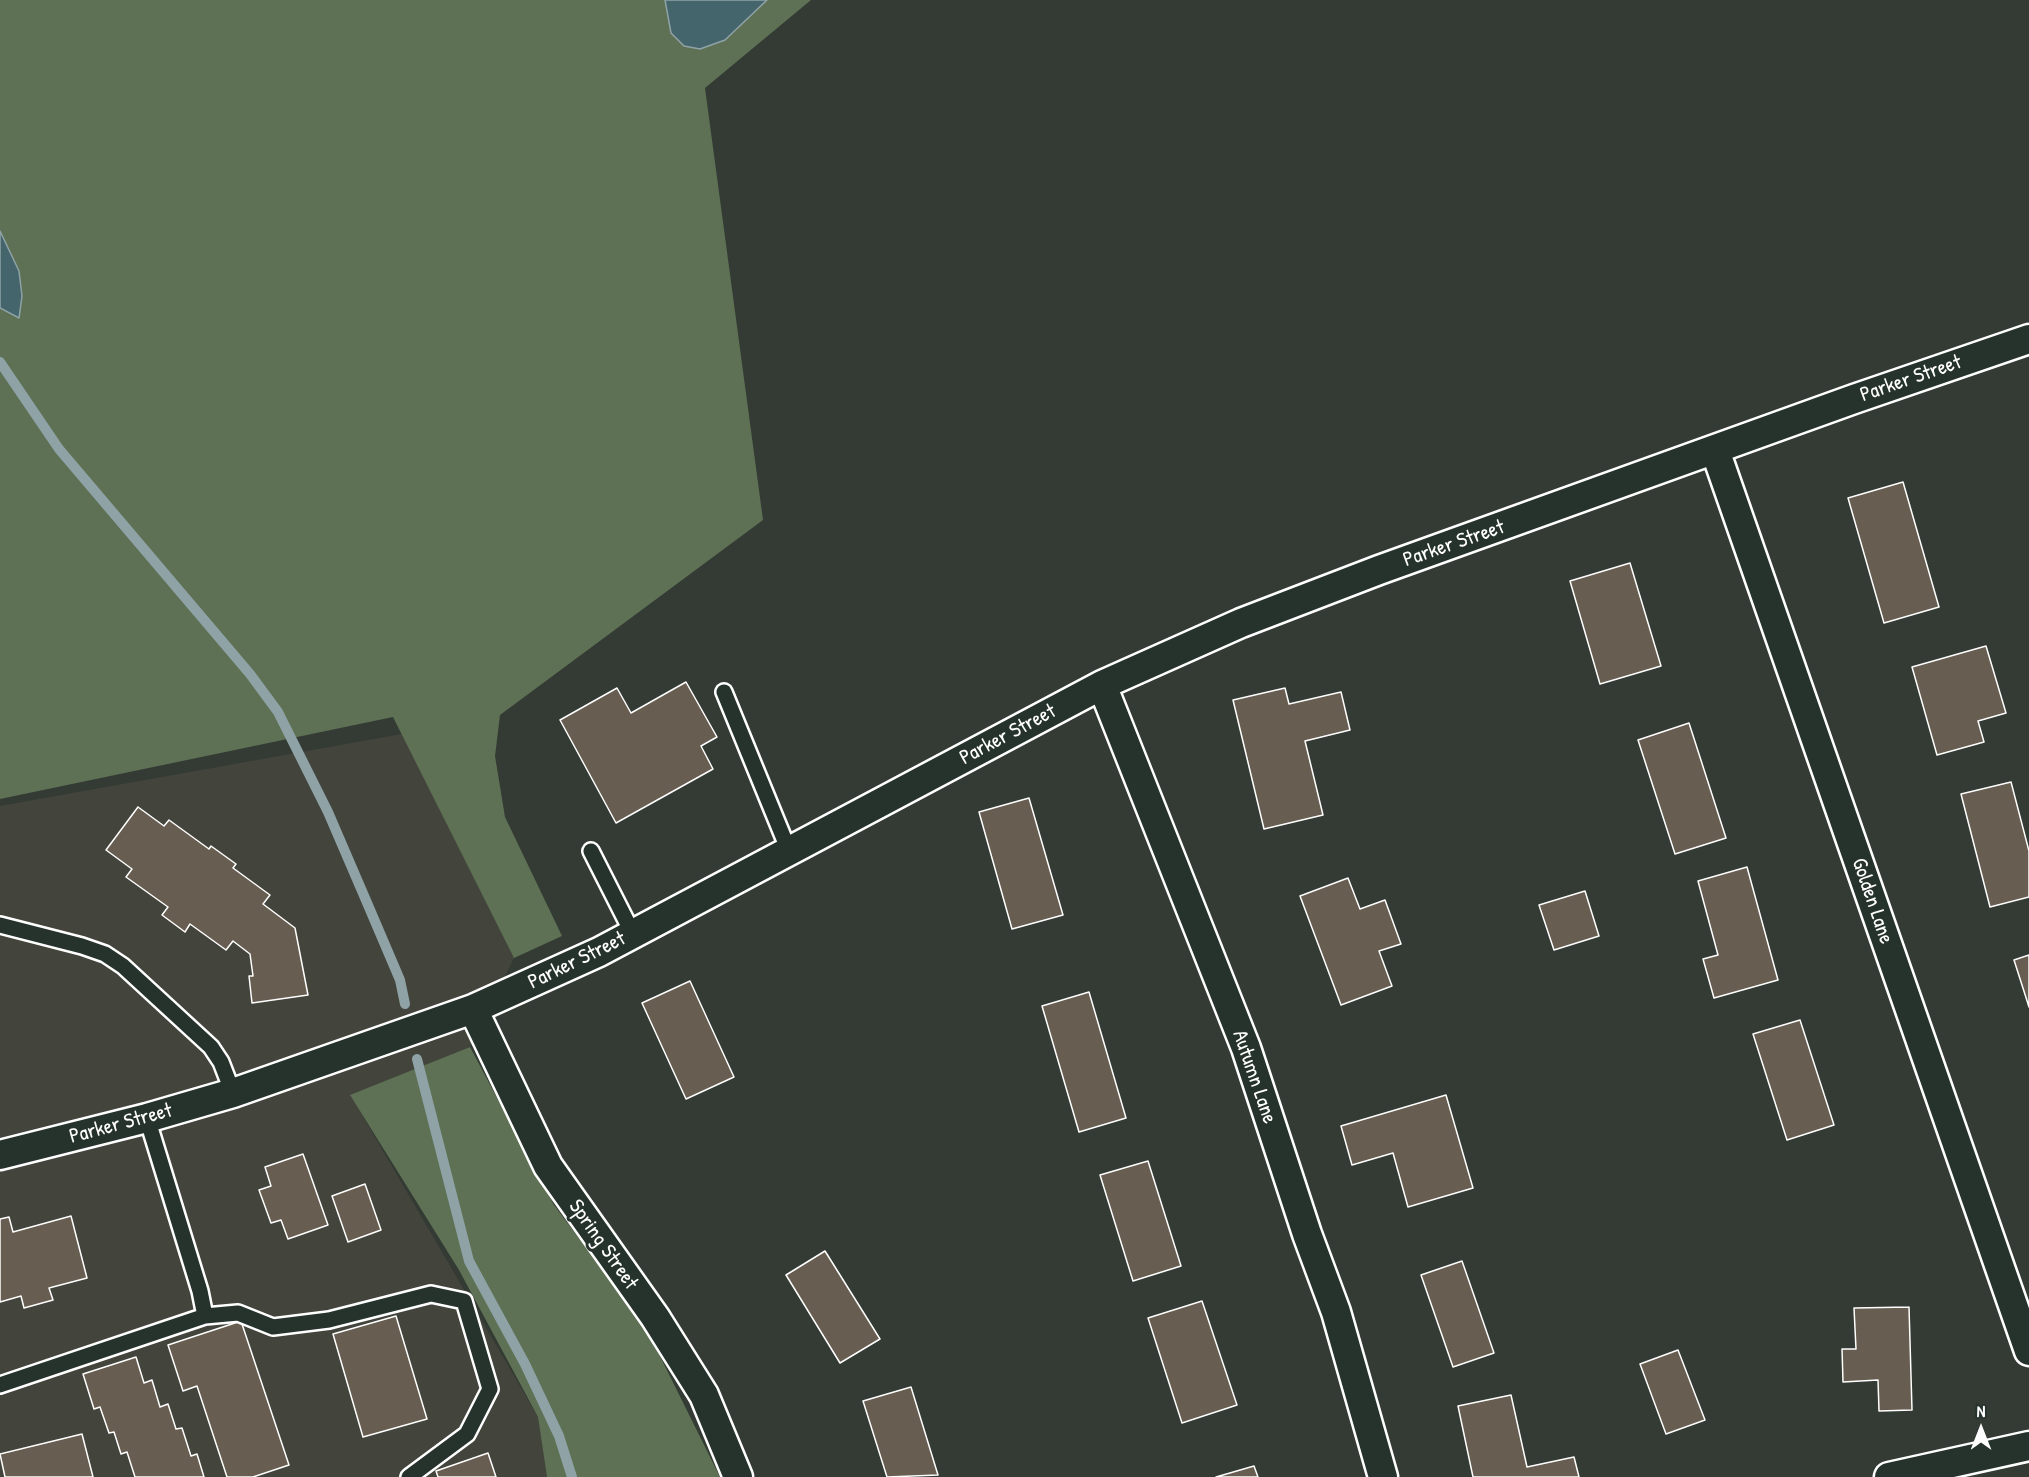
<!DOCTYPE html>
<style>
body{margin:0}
#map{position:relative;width:2029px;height:1477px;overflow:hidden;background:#333b34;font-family:"Patrick Hand",sans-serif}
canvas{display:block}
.north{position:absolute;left:1951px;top:1399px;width:60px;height:60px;-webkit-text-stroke:4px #26332d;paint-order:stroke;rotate:0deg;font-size:16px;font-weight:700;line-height:24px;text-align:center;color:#fff}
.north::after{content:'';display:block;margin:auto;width:21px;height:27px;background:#fff;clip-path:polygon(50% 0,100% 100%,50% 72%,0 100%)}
</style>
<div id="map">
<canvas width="2029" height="1477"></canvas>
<div class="north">N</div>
</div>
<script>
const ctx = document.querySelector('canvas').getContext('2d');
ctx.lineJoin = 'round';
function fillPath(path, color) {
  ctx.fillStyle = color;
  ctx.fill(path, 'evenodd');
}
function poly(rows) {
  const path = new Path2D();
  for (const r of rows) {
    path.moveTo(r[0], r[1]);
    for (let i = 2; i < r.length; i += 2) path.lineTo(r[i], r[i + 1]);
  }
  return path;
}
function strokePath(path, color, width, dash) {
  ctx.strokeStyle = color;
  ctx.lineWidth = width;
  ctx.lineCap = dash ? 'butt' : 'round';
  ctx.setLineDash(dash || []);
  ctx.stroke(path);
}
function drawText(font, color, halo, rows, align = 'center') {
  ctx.font = font + ' "Patrick Hand",sans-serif';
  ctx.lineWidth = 6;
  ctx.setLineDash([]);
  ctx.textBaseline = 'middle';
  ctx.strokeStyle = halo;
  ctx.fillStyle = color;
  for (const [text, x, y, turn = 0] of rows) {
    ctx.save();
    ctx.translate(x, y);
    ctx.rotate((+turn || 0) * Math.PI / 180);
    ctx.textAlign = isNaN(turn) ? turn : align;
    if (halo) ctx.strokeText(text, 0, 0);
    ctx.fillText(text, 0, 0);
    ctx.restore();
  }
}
fillPath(poly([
 [402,734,514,958,470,1047,351,1096,538,1417,547,1477,0,1477,0,806]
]), '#43453c');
fillPath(poly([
 [0,0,665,0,671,33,725,40,767,0,811,0,705,88,763,520,500,715,495,756,505,817,562,936,514,958,393,717,0,799,0,308,18,318,19,271,0,231],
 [470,1047,554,1205,645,1326,720,1477,547,1477,538,1417,459,1270,350,1095]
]), '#5e7154');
const water = poly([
 [665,0,767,0,725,40,700,49,684,46,671,33,665,0],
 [0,231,19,271,22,296,19,318,0,308,0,231]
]);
fillPath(water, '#45656c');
strokePath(water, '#8fa3a7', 1.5);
strokePath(poly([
 [0,362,59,449,250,674,278,712,328,812,368,905,400,980,405,1004],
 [417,1059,469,1261,525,1364,559,1436,572,1477]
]), '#8fa3a7', 10);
const building = poly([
 [1903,482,1939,607,1884,623,1848,498,1903,482],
 [1630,563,1661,666,1600,684,1570,581,1630,563],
 [1986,646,2006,713,1978,721,1984,742,1937,755,1912,667,1986,646],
 [686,682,717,737,701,746,713,769,616,823,560,720,617,688,631,713,686,682],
 [1285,688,1289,704,1341,692,1350,730,1305,741,1323,815,1264,829,1233,700,1285,688],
 [1689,723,1726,838,1675,854,1638,740,1689,723],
 [2011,782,2029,851,2029,897,1990,907,1961,794,2011,782],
 [1029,798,1063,915,1012,929,979,812,1029,798],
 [138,807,164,826,169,820,209,849,211,846,236,864,233,868,270,895,263,904,295,928,308,995,252,1003,249,976,253,976,250,954,233,941,226,950,190,924,185,932,162,915,168,907,126,877,132,869,106,850,138,807],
 [1747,867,1778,980,1714,998,1703,959,1718,955,1698,881,1747,867],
 [1348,878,1360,909,1385,900,1401,944,1379,951,1392,986,1341,1005,1300,896,1348,878],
 [1585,891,1599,936,1554,950,1539,905,1585,891],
 [2029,955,2029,1007,2014,960,2029,955],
 [690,981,734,1077,686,1099,642,1003,690,981],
 [1089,992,1126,1118,1079,1132,1042,1006,1089,992],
 [1800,1020,1834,1125,1787,1140,1753,1034,1800,1020],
 [1446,1095,1473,1188,1408,1207,1393,1153,1352,1165,1341,1126,1446,1095],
 [303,1154,328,1225,288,1239,281,1220,271,1223,259,1190,271,1186,265,1167,303,1154],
 [1148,1161,1181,1266,1133,1281,1100,1175,1148,1161],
 [365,1184,381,1230,348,1242,332,1196,365,1184],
 [71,1216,87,1278,49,1288,53,1300,24,1308,21,1296,0,1302,0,1219,9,1217,13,1232,71,1216],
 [825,1251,880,1339,840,1363,786,1275,825,1251],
 [1462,1261,1494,1353,1453,1367,1421,1275,1462,1261],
 [1202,1301,1237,1405,1182,1423,1148,1318,1202,1301],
 [1909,1307,1912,1410,1879,1411,1878,1380,1843,1382,1842,1349,1856,1349,1854,1308,1909,1307],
 [396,1316,427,1419,363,1437,333,1334,396,1316],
 [241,1321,289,1465,253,1477,227,1477,197,1386,183,1391,168,1345,241,1321],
 [1678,1350,1705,1420,1666,1434,1640,1364,1678,1350],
 [136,1357,144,1383,152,1380,160,1407,168,1404,176,1429,182,1428,191,1456,197,1454,204,1477,135,1477,127,1452,121,1454,114,1432,109,1433,100,1407,94,1409,83,1374,136,1357],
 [911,1387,938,1475,887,1477,863,1401,911,1387],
 [1511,1395,1527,1467,1574,1457,1579,1477,1473,1477,1458,1406,1511,1395],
 [82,1434,93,1477,5,1477,0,1454,82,1434],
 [488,1453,496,1477,438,1477,436,1471,488,1453],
 [1254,1466,1258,1477,1216,1477,1254,1466]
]);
fillPath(building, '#675d50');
strokePath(building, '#fff', 1.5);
const lane = poly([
 [724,692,789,851],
 [591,851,633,934],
 [0,925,82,946,105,954,123,966,211,1047,221,1062,233,1093],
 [205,1316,238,1313,273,1327,329,1320,431,1294,464,1301,490,1389,467,1434,409,1477],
 [0,1385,205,1316,200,1291,147,1118]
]);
const street = poly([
 [1715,450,2029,1351],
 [1102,685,1246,1048,1307,1234,1336,1312,1383,1477],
 [473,1009,548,1166,655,1317,704,1395,738,1477],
 [0,1155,147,1118,233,1093,473,1009,599,952,1102,685,1241,623,1379,570,1854,399,2029,339],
 [1889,1477,2029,1446]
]);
strokePath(lane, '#fff', 20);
strokePath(street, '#fff', 33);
strokePath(lane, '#26332d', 15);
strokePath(street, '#26332d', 28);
drawText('21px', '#fff', '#26332d', [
 ["Parker Street",1911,379,-19],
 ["Parker Street",1454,544,-19],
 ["Parker Street",1008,735,-28],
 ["Golden Lane",1872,901,71],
 ["Parker Street",577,961,-26],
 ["Autumn Lane",1254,1077,71],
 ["Parker Street",121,1124,-15],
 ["Spring Street",603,1245,55]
]);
</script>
